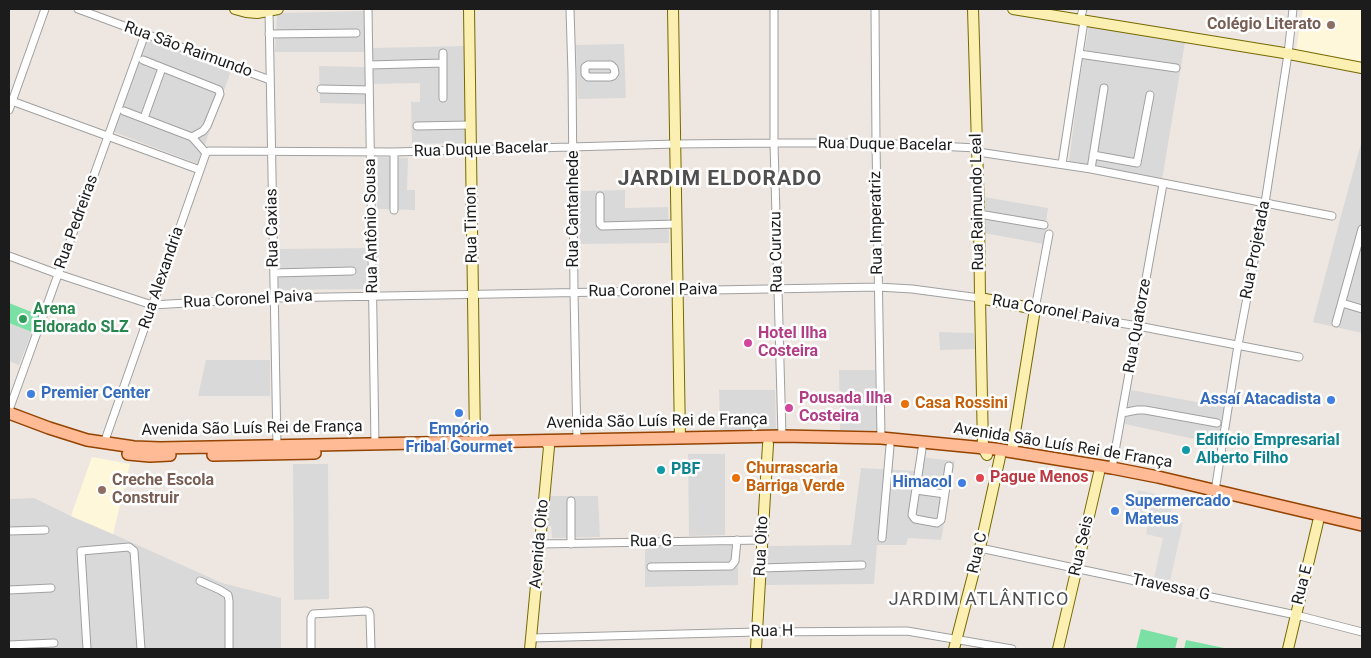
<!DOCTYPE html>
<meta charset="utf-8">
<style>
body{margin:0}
#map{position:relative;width:1371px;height:658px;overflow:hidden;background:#eee7e1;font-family:Roboto,sans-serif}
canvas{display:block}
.frame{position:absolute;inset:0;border:10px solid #1c1c1c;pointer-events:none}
</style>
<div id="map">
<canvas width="1371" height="658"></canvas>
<div class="frame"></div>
</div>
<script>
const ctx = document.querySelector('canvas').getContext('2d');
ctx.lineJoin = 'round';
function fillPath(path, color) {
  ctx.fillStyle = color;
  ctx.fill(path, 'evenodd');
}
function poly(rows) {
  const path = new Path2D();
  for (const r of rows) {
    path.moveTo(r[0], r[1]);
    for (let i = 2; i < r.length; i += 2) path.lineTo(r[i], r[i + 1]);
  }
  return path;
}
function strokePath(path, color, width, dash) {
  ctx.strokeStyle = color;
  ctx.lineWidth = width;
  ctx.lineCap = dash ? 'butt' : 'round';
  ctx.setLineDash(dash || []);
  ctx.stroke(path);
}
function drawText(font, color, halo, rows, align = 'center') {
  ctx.font = font + ' Roboto,sans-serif';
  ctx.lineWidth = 5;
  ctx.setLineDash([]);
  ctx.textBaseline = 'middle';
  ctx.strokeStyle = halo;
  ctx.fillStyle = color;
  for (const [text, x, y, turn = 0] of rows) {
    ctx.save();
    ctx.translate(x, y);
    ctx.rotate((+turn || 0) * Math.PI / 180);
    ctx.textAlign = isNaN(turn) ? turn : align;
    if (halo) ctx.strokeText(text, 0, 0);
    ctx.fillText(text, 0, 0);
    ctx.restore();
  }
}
fillPath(poly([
 [364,11,364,52,275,52,277,13],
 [1089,26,1185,42,1162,180,1069,161,1079,83],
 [147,40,231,71,198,164,114,132],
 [624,44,626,98,578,99,576,45],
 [465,46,465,101,466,143,412,144,411,102,420,102,420,83,374,84,372,48],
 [319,66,365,67,365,104,320,103],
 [1362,140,1362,333,1313,322,1342,212],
 [378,157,408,158,407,190,415,190,415,210,377,209],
 [625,190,625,208,668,207,669,243,580,244,579,191],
 [984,197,1048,208,1043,244,984,233],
 [366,248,368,289,277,290,277,249],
 [9,323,32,332,19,365,9,361],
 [939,332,974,333,975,349,940,350],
 [206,360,270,360,270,396,198,396],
 [839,370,875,370,877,430,840,430],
 [719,390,775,390,776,430,720,430],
 [1131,390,1224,407,1217,444,1125,424],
 [688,454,725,454,725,535,689,536],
 [919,457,955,461,941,540,908,538,906,545,877,545,874,584,765,585,767,546,851,545,861,468,916,471],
 [293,464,328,464,329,599,294,600],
 [548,496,598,496,600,537,552,538,551,526,546,526],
 [34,498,71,516,113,534,222,583,281,598,281,649,9,649,9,499],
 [738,545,738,585,645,587,645,547]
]), '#dad9d9');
fillPath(poly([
 [1303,9,1362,9,1362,63,1296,51],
 [92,457,130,464,113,534,71,516]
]), '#fff7d9');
fillPath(poly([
 [9,303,39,315,32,332,9,323],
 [1141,629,1178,638,1175,649,1136,649],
 [1186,640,1224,648,1223,649,1184,649]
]), '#7be0a4');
fillPath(poly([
 [1138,490,1174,498,1169,520,1183,523,1170,581,1154,578,1163,538,1146,534,1148,522,1131,518]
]), '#dcdcdc');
const street = poly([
 [78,9,270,80],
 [368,9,375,444],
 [570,9,572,74,574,292,577,440],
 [774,9,774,143,782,436],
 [875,9,876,143,881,438],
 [269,11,277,446],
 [1080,20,1083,9],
 [269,34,356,33],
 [443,53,443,98],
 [1079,54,1176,68],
 [143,60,219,90,220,94,207,126,203,131,192,137],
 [369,65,443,63],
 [588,65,611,65,614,68,615,73,613,76,610,77,588,77,585,74,585,67,588,65],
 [321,89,369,90],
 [9,100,200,170],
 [9,110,45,9],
 [124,111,192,137,206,153],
 [144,118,162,68],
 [417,126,470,125],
 [978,152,1091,169,1332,216],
 [1093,155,1137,163,1150,95],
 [1062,164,1084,21],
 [1091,169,1104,88],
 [600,196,600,224,602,226,677,224],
 [394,210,394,152],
 [979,214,1044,225],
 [1049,234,1035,309,1138,326,1299,357],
 [9,256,58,274,152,305,274,298,878,287,912,289,980,298],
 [274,273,352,271],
 [1342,303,1362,309],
 [1336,323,1362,229],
 [9,410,145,34],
 [1122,413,1137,410,1145,410,1217,423],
 [104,443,206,153,209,151,394,152,676,144,774,143,876,143,977,148],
 [922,449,912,515,915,519,937,523,941,520,949,466],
 [1112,468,1163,184],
 [916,490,945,494],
 [1215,491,1238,345,1265,203,1288,54,1293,9],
 [9,531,45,530],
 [882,538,890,446],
 [540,544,762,540],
 [571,544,571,501],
 [980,548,1296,615,1362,632],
 [651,567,731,566,735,561,737,540],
 [761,568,862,565],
 [200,581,220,590,228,595,229,601,229,649],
 [9,590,51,588],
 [531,638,757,632,907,631,1012,649],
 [9,645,54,643],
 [87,649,81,551,129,547,134,551,141,649],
 [311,649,311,618,313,614,366,611,369,612,370,615,371,649]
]);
const secondary = poly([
 [235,9,246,12,257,13,278,9],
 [469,9,475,442],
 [673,9,680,438],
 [973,9,979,214,980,298,983,448,987,455],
 [1013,9,1284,53,1362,68],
 [980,298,1035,309,1012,451],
 [530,649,549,447,546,441],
 [756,649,768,444],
 [954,649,980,548,1000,457],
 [1058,649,1099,473],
 [1288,649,1318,522]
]);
const primary = poly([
 [9,413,49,428,87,440,134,447,160,448,782,436,881,438,995,449,1112,468,1158,477,1362,525],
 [128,454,150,456,170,455],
 [213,455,315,453]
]);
strokePath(street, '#a0a0a0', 9);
strokePath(secondary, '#756901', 12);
strokePath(primary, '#944400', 14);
strokePath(street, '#fff', 7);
strokePath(secondary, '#fbf0b1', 10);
strokePath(primary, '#ffbb95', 11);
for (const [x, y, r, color] of [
 [1331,25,5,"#8d6e63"],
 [23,319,5,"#2e9e5b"],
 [748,343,5,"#d1479c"],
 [31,394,5,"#3f7fe0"],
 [1331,400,5,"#3f7fe0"],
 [905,404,5,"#e8710a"],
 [789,408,5,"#d1479c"],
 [459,413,5,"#3f7fe0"],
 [1186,450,5,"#0f9aa8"],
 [661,470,5,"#0f9aa8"],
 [736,478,5,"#e8710a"],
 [980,478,5,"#e0444e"],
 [962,483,5,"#3f7fe0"],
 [102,490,5,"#8d6e63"],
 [1115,511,5,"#3f7fe0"]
]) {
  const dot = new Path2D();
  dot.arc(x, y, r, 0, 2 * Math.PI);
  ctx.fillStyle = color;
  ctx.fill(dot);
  strokePath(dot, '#fff', 2);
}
drawText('bold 16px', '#785e54', '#fff', [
 ["Colégio Literato",1321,25],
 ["Creche Escola",112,481,"left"],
 ["Construir",112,499,"left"]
], 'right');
drawText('16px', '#1c1c1c', '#fff', [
 ["Rua São Raimundo",188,50,20],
 ["Rua Duque Bacelar",885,145,1],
 ["Rua Duque Bacelar",481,150,-2],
 ["Rua Raimundo Leal",978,202,-91],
 ["Rua Cantanhede",574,209,-90],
 ["Rua Pedreiras",77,222,-70],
 ["Rua Imperatriz",877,223,-91],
 ["Rua Timon",472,225,-91],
 ["Rua Antônio Sousa",372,226,-91],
 ["Rua Caxias",273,228,-91],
 ["Rua Projetada",1256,250,-79],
 ["Rua Curuzu",777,252,-91],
 ["Rua Alexandria",162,278,-71],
 ["Rua Coronel Paiva",653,291,-1],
 ["Rua Coronel Paiva",248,300,-3],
 ["Rua Coronel Paiva",1056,312,10],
 ["Rua Quatorze",1138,326,-80],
 ["Avenida São Luís Rei de França",657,422,-1],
 ["Avenida São Luís Rei de França",252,429,-1],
 ["Avenida São Luís Rei de França",1063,446,9],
 ["Rua G",651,542,-1],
 ["Avenida Oito",540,544,-85],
 ["Rua Oito",762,546,-87],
 ["Rua Seis",1082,546,-77],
 ["Rua C",978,553,-77],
 ["Rua E",1303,585,-76],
 ["Travessa G",1171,588,12],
 ["Rua H",772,632,-1]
]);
drawText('bold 16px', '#27864d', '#fff', [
 ["Arena",33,310],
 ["Eldorado SLZ",33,328]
], 'left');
drawText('bold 16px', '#b23c85', '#fff', [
 ["Hotel Ilha",758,334],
 ["Costeira",758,352],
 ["Pousada Ilha",799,399],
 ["Costeira",799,417]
], 'left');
drawText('bold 16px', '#366cbe', '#fff', [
 ["Premier Center",41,394],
 ["Assaí Atacadista",1321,400,"right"],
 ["Empório",459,430,"center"],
 ["Fribal Gourmet",459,448,"center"],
 ["Himacol",952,483,"right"],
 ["Supermercado",1125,502],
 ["Mateus",1125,520]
], 'left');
drawText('bold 16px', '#c56008', '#fff', [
 ["Casa Rossini",915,404],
 ["Churrascaria",746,469],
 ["Barriga Verde",746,487]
], 'left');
drawText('bold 16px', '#0d838f', '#fff', [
 ["Edifício Empresarial",1196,441],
 ["Alberto Filho",1196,459],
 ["PBF",671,470]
], 'left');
drawText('bold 16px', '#be3a42', '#fff', [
 ["Pague Menos",990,478]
], 'left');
ctx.letterSpacing = '1px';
drawText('18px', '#4f4f4f', '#fff', [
 ["JARDIM ATLÂNTICO",979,600]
]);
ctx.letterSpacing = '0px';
ctx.letterSpacing = '1px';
drawText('bold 21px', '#4f4f4f', '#fff', [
 ["JARDIM ELDORADO",720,180]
]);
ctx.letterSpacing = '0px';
</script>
